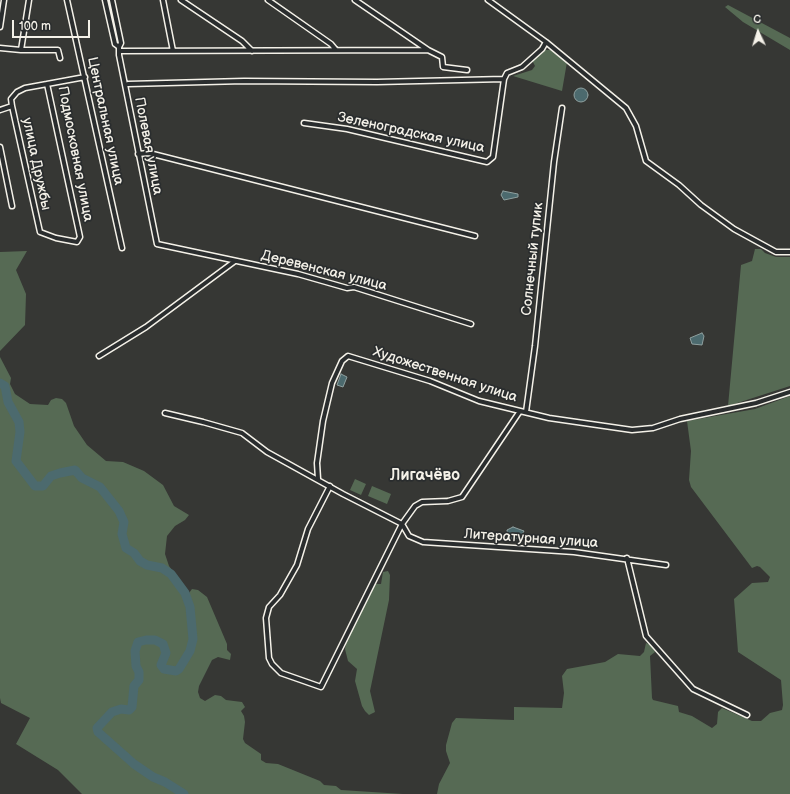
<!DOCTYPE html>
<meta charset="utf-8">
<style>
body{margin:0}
#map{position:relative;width:790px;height:794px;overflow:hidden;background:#363734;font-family:"Balsamiq Sans",sans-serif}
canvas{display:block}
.north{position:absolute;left:738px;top:12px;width:40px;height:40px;-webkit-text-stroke:3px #2a2d2e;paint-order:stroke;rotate:356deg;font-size:11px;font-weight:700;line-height:16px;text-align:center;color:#f4f1e8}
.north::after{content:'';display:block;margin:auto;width:14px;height:18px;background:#f4f1e8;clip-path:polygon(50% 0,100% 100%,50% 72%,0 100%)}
.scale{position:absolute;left:12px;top:20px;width:78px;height:18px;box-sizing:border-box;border:2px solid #f4f1e8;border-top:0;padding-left:5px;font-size:12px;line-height:14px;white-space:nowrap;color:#f4f1e8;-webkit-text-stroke:3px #2a2d2e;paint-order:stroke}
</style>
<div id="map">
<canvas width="790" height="794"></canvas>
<div class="north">С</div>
<div class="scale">100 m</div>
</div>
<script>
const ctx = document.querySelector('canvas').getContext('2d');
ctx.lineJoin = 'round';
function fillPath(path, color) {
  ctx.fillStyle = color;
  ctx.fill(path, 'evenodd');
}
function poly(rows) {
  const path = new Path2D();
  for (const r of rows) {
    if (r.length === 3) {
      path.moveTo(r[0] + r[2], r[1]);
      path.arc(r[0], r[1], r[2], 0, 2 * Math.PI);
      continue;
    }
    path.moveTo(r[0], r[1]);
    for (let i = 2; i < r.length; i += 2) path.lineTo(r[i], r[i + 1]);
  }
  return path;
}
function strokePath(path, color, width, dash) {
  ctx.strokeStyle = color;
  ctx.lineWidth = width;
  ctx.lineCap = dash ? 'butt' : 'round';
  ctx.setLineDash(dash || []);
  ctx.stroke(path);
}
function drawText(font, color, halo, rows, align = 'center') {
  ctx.font = font + ' "Balsamiq Sans",sans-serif';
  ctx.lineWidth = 3.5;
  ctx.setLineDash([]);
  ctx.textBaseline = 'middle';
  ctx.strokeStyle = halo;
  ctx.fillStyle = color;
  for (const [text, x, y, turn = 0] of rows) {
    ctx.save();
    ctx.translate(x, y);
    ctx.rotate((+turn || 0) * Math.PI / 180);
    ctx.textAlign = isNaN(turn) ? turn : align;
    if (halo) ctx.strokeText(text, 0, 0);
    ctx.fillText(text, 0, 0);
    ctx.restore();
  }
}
fillPath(poly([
 [728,5,790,38,790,50,743,22,725,7],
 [545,50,551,50,567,62,562,91,513,76,532,70,535,66,532,60],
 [755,249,761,249,765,253,776,257,790,257,790,386,728,406,741,265,752,261],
 [27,251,16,270,26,294,25,325,0,351,0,357,11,378,10,384,15,394,30,404,48,405,51,400,56,398,62,399,66,403,74,426,87,445,106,461,123,462,144,471,163,485,174,506,189,515,185,520,175,526,167,536,165,554,169,566,189,593,192,589,198,590,207,597,227,644,227,650,231,654,230,660,218,657,212,660,199,686,198,692,200,698,205,701,215,695,221,696,226,700,242,702,245,707,241,711,244,716,245,722,243,739,245,743,261,754,261,760,266,763,278,764,320,781,324,785,336,786,341,790,403,794,82,794,58,770,16,744,30,718,1,703,0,698,0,252],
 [790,396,790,794,437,794,439,784,450,763,446,751,446,745,452,723,456,718,514,720,514,707,562,708,564,693,562,676,567,669,605,662,618,654,640,656,644,652,646,643,651,645,655,652,650,656,652,698,653,700,678,706,679,712,692,716,712,728,717,724,718,712,722,708,752,721,761,721,770,713,782,710,783,705,781,680,738,652,734,599,752,583,768,582,770,577,760,567,757,566,752,568,691,487,689,480,691,451,687,421,755,409],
 [355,479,366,484,361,495,350,490],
 [372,486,391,494,387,504,368,496],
 [388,571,390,575,389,600,370,691,375,712,369,715,365,711,362,706,355,681,357,669,348,661,345,649,346,643,375,584,381,584,383,572]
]), '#566a54');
const water = poly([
 [581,95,7],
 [503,191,518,194,518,197,504,200,501,195,503,191],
 [702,333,704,336,702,345,692,344,690,338,702,333],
 [341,374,347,377,343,387,337,385,341,374],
 [513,527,524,531,520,538,508,539,507,530,513,527]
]);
fillPath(water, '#4c6a6e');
strokePath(water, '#8fa09f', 1);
strokePath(poly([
 [0,383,5,386,8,402,19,422,20,432,16,461,35,486,43,486,51,476,60,473,75,470,82,478,100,487,119,511,124,522,122,534,126,548,134,553,140,561,147,565,162,568,171,574,185,593,190,607,193,639,190,651,179,669,176,671,164,669,161,665,166,653,163,644,155,640,146,640,138,642,135,651,136,666,139,672,139,680,134,686,132,707,129,710,121,709,112,712,97,728,98,732,134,764,153,777,165,782,184,794]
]), '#4c6a6e', 9);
const minor = poly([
 [29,0,21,50,58,50,60,58],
 [67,0,122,248],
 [105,0,115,44,119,47],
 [112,0,121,43,119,47,119,55,157,244,298,274,347,288,354,287,471,324],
 [163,0,173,51],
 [181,0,242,41,252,51],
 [268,0,331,44,336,50],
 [355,0,428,50],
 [488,0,546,42,626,108,636,126,646,161,679,185,701,205,734,229,776,252,790,252],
 [0,27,4,0],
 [0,48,21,50],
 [119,51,428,50,442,57,443,67,467,70],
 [47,84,25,88,17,92,11,99,12,106,40,232,56,238,77,242,80,237,47,84,85,77],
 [128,84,244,81,377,82,504,79],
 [0,110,12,106],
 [304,123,347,129,487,162,493,157,504,79,507,73,522,67,542,49,546,42],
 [0,147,12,206],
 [138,154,149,153,475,236],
 [99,356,146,327,235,261],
 [526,412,535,346,554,162,562,108],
 [165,413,203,422,242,433,267,452,343,494,402,524,409,536,423,542,574,552,666,565],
 [318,479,317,463,323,421,332,383,342,361,348,356,430,381,479,401,549,418,632,430,653,428,680,419,756,403,790,392],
 [330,486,308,529,297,565,280,595,269,607,266,618,269,658,272,664,281,673,321,687,402,524,415,506,422,502,448,501,462,497,520,411],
 [627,558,646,636,693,689,747,715]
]);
strokePath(minor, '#f4f1e8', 7);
strokePath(minor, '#2a2d2e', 4);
drawText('14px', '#f4f1e8', '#2a2d2e', [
 ["Центральная улица",105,121,78],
 ["Зеленоградская улица",411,133,12],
 ["Полевая улица",148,146,79],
 ["Подмосковная улица",75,154,79],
 ["улица Дружбы",36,164,78],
 ["Солнечный тупик",533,259,-84],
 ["Деревенская улица",324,271,14],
 ["Художественная улица",445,375,18],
 ["Литературная улица",531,539,4]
]);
drawText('bold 16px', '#f4f1e8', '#2a2d2e', [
 ["Лигачёво",425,476]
]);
</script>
